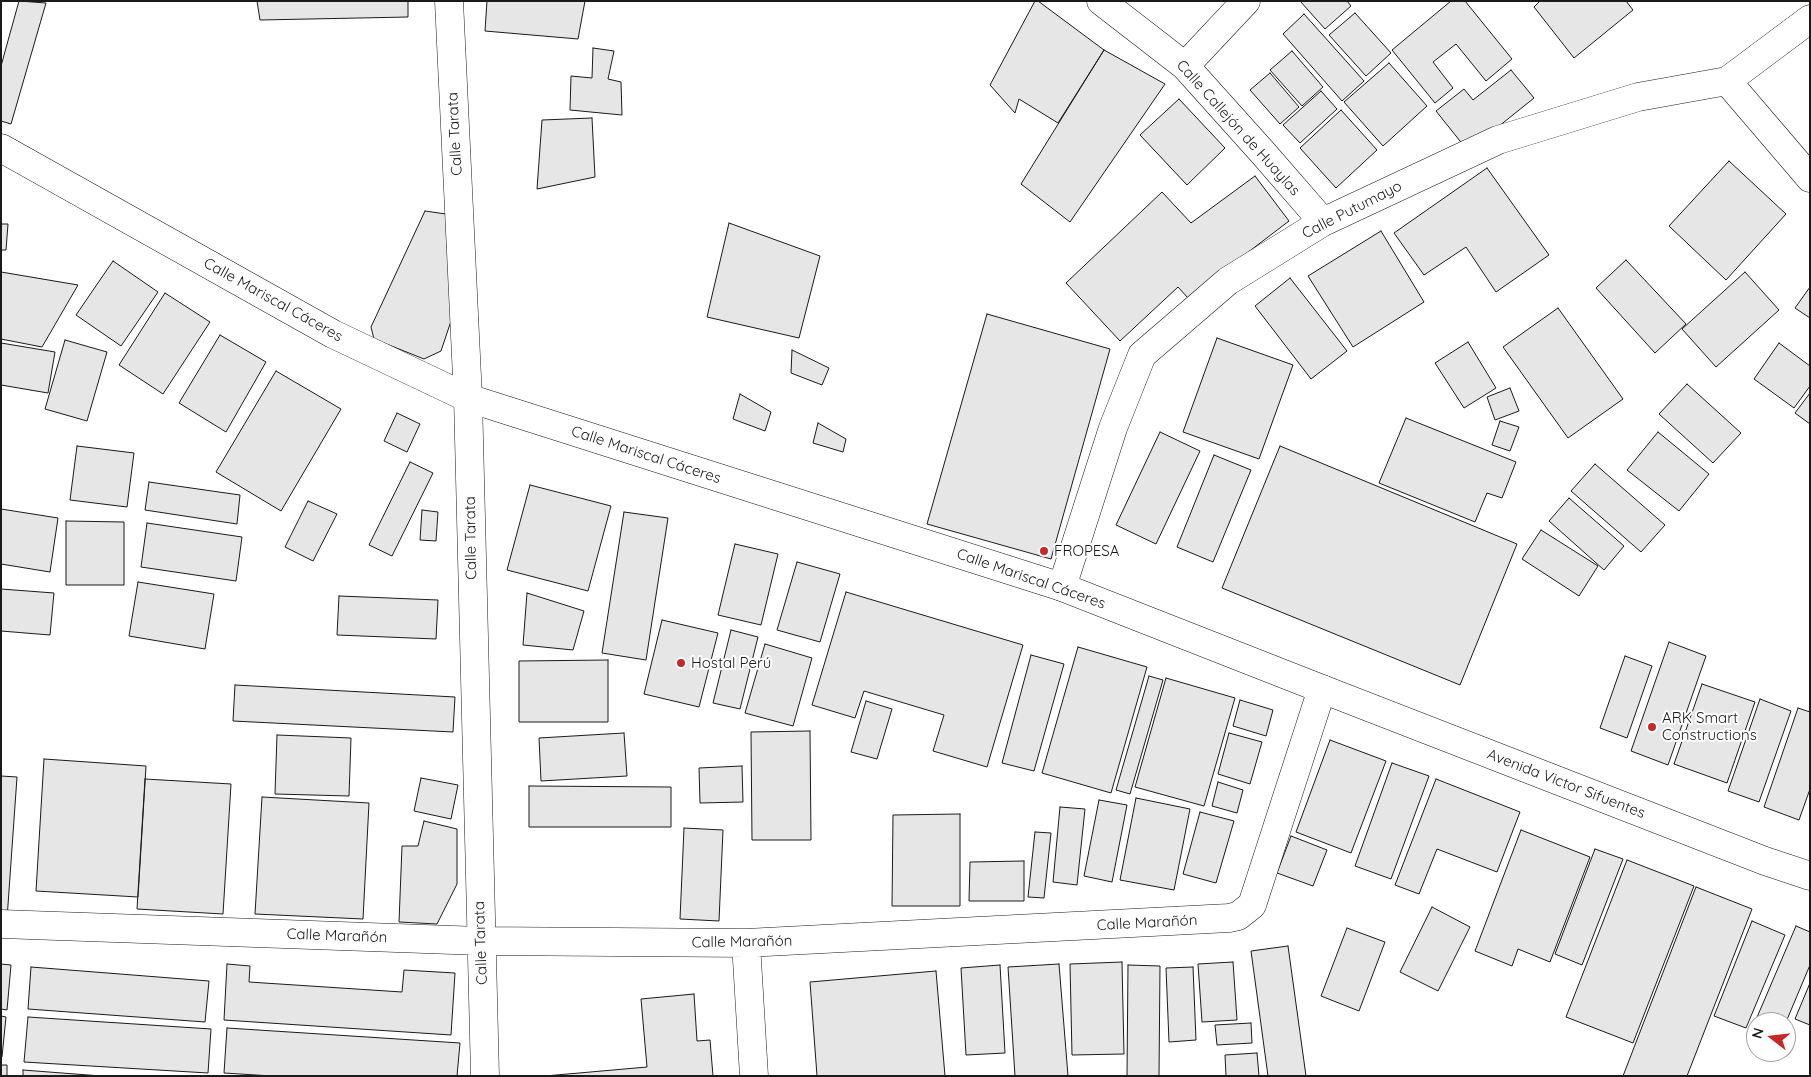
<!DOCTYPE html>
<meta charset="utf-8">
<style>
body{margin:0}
#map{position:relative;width:1811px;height:1077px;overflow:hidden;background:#fff;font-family:Quicksand,sans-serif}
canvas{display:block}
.frame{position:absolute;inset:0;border:2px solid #1a1a1a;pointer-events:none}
.north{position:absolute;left:1746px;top:1012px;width:50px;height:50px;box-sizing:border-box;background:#fff;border:1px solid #a3a3a3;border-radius:50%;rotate:286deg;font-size:14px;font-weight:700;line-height:20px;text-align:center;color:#1a1a1a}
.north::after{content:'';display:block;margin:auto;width:18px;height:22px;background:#c62828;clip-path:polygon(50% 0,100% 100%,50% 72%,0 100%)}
</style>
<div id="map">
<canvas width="1811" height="1077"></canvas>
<div class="frame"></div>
<div class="north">N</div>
</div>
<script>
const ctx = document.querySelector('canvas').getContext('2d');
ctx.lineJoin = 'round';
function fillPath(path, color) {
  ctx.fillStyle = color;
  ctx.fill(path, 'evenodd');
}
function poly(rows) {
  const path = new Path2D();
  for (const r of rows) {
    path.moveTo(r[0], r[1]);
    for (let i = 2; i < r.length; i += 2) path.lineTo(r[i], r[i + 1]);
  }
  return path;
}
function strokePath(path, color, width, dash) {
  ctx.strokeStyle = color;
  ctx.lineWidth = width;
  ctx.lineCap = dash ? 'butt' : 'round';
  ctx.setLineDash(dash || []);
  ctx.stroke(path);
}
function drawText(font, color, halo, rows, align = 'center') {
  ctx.font = font + ' Quicksand,sans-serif';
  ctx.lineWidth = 4;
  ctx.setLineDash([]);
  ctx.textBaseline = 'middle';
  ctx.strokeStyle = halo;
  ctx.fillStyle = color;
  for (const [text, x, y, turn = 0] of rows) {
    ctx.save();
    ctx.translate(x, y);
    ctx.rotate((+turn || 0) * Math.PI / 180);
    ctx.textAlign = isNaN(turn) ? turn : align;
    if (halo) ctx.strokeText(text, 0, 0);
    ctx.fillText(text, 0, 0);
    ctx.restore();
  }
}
const building = poly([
 [19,1,46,3,11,124,1,121,1,66,19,1],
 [257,1,408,1,408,17,260,20,257,1],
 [487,1,585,1,578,39,485,31,487,1],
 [1035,1,1038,1,1104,50,1058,123,1019,99,1015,113,990,85,1035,1],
 [1300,1,1347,1,1351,6,1325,29,1300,1],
 [1451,1,1465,1,1512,59,1486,81,1456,44,1433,62,1453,88,1435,103,1392,50,1451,1],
 [1540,1,1626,1,1633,10,1574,58,1534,7,1540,1],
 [1355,13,1391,53,1366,76,1329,35,1355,13],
 [1304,14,1364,81,1342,101,1283,34,1304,14],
 [593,48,614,51,608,79,621,82,622,115,570,110,571,76,592,78,593,48],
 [1104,50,1165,84,1070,222,1021,184,1104,50],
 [1292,51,1323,87,1302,106,1270,70,1292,51],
 [1389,63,1427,106,1383,146,1344,102,1389,63],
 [1511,70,1534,98,1468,151,1436,111,1464,89,1473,100,1511,70],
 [1270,73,1299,107,1280,124,1250,90,1270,73],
 [1321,91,1337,109,1300,143,1283,125,1321,91],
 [1179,99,1225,148,1187,185,1140,135,1179,99],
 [1341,110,1377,150,1336,188,1300,148,1341,110],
 [592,118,595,177,537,189,542,120,592,118],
 [1729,161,1786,214,1726,280,1669,226,1729,161],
 [1487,168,1549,255,1496,292,1466,247,1424,275,1394,233,1487,168],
 [1255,176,1289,221,1188,298,1178,287,1120,341,1066,283,1162,192,1191,223,1255,176],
 [425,211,446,214,452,318,441,351,424,359,374,339,371,327,425,211],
 [729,223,820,256,799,338,707,317,729,223],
 [1,224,8,224,6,250,1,250,1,224],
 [1381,231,1424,302,1353,347,1308,276,1381,231],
 [1626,260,1686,324,1655,353,1596,288,1626,260],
 [113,261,158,292,121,346,76,315,113,261],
 [1,272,78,285,42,347,1,339,1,272],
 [1745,272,1779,310,1716,367,1682,329,1745,272],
 [1290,278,1347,351,1311,379,1255,306,1290,278],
 [1810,287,1810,318,1795,308,1810,287],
 [165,293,210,322,163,394,119,365,165,293],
 [1558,308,1623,399,1568,438,1503,347,1558,308],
 [987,314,1110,349,1051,559,927,524,987,314],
 [220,335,266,362,226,432,179,403,220,335],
 [1217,338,1293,365,1259,459,1183,432,1217,338],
 [65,340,107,352,87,421,45,409,65,340],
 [1468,342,1496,388,1464,408,1435,363,1468,342],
 [1,343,55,352,48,393,1,385,1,343],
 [1779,343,1810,366,1810,386,1794,408,1754,379,1779,343],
 [792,350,829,368,822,385,791,373,792,350],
 [276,371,341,409,281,511,216,472,276,371],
 [1687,384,1741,433,1713,463,1659,414,1687,384],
 [1510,388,1519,411,1495,420,1487,397,1510,388],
 [1810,393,1810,424,1795,413,1810,393],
 [740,394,771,412,765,431,733,419,740,394],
 [397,413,420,424,407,452,384,441,397,413],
 [1406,418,1516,462,1502,498,1487,493,1475,522,1379,483,1406,418],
 [1500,421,1519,427,1510,451,1492,445,1500,421],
 [818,423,846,439,843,452,813,443,818,423],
 [1160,432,1200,451,1156,544,1116,525,1160,432],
 [1658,432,1709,474,1679,511,1627,470,1658,432],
 [77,446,134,453,127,507,70,500,77,446],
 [1280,446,1517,544,1460,685,1222,588,1280,446],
 [1214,455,1251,470,1213,562,1177,547,1214,455],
 [410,462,433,473,392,556,369,545,410,462],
 [1595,464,1665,525,1641,552,1571,491,1595,464],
 [149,482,240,495,237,524,145,510,149,482],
 [530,485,611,506,588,591,507,570,530,485],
 [1569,498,1624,546,1604,570,1549,521,1569,498],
 [308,501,337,514,313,561,285,547,308,501],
 [1,509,58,518,50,572,1,564,1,509],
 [422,510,438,512,436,541,420,540,422,510],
 [624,512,668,518,646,660,602,653,624,512],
 [66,521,124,522,124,585,66,585,66,521],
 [147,523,242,537,236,581,141,567,147,523],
 [1541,530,1598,566,1579,596,1522,559,1541,530],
 [735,544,778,554,761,625,718,615,735,544],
 [797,562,840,574,820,642,777,630,797,562],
 [138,582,214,594,205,649,129,636,138,582],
 [1,589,54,593,50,635,1,631,1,589],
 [846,592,1023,645,987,767,933,751,944,715,864,691,855,718,812,705,846,592],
 [527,593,584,611,573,650,523,645,527,593],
 [339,596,438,600,436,639,337,635,339,596],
 [662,620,718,633,699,707,644,694,662,620],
 [731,630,758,637,740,709,713,703,731,630],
 [1669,642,1706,656,1668,765,1631,751,1669,642],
 [765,644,812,658,793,726,745,713,765,644],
 [1078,647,1147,667,1111,793,1042,773,1078,647],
 [1031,655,1064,664,1034,771,1002,763,1031,655],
 [1625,656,1652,666,1627,738,1600,728,1625,656],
 [608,660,608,722,519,722,519,661,608,660],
 [1149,676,1163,680,1130,794,1116,790,1149,676],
 [1166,678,1235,698,1204,806,1135,787,1166,678],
 [1702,684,1755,702,1727,783,1674,764,1702,684],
 [235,685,455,697,453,732,233,721,235,685],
 [1760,699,1791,711,1759,802,1728,791,1760,699],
 [1240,700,1273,710,1266,736,1233,726,1240,700],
 [866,701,892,709,877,759,851,752,866,701],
 [1798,708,1810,712,1810,789,1799,820,1764,807,1798,708],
 [810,731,811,840,752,840,751,732,810,731],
 [624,733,627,776,541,781,539,738,624,733],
 [1229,733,1262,742,1250,784,1218,774,1229,733],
 [277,735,351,738,349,796,275,794,277,735],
 [1330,740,1386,761,1351,853,1296,832,1330,740],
 [44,759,146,766,138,897,36,891,44,759],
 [1392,763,1429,776,1391,879,1355,866,1392,763],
 [742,766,743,802,700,803,699,768,742,766],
 [1,776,17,777,7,919,1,919,1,776],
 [421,778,458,785,451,819,414,811,421,778],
 [145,779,231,784,223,914,137,909,145,779],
 [1436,779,1520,812,1497,872,1437,849,1419,894,1395,885,1436,779],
 [1218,782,1243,790,1237,813,1212,806,1218,782],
 [529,786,671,787,671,827,529,827,529,786],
 [262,797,369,803,363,919,255,914,262,797],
 [1136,798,1190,809,1174,890,1120,880,1136,798],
 [1099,800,1127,805,1112,882,1084,876,1099,800],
 [1060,807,1085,809,1077,885,1053,882,1060,807],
 [1200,812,1234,821,1216,883,1183,874,1200,812],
 [960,814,960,906,892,906,893,815,960,814],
 [424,821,457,829,457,884,437,924,399,922,402,846,418,846,424,821],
 [684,828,723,830,719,921,680,919,684,828],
 [1521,830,1590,857,1550,962,1518,949,1512,966,1475,951,1521,830],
 [1035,832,1051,833,1044,898,1028,897,1035,832],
 [1291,836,1327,850,1313,886,1277,873,1291,836],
 [1595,849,1623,859,1582,965,1555,954,1595,849],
 [1627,860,1694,886,1633,1043,1566,1017,1627,860],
 [1024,861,1024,901,969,901,970,862,1024,861],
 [1696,887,1752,909,1687,1076,1623,1076,1696,887],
 [1432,907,1470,927,1438,991,1400,972,1432,907],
 [1752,921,1785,935,1746,1028,1714,1016,1752,921],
 [1796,926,1810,932,1810,965,1786,1022,1756,1022,1756,1030,1752,1029,1796,926],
 [1347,928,1385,942,1359,1011,1321,996,1347,928],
 [1288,946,1306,1076,1268,1076,1251,951,1288,946],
 [1122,962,1124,1054,1072,1055,1070,964,1122,962],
 [1233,962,1237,1020,1202,1022,1198,964,1233,962],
 [1,964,11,965,7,1010,1,1009,1,964],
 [227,964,250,966,249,982,402,992,404,970,455,973,451,1035,224,1020,227,964],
 [1059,964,1068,1076,1015,1076,1008,967,1059,964],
 [1000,965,1005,1053,966,1055,961,968,1000,965],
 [1128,965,1160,966,1159,1076,1127,1076,1128,965],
 [31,967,209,981,205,1022,28,1009,31,967],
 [1193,967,1196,1040,1169,1042,1166,968,1193,967],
 [936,971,945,1076,817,1076,810,982,936,971],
 [1810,983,1810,1025,1795,1019,1810,983],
 [694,994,697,1041,710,1040,713,1076,545,1076,647,1067,641,999,694,994],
 [1,1016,6,1017,2,1057,1,1057,1,1016],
 [28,1017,211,1029,208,1073,24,1062,28,1017],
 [1251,1023,1252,1043,1217,1045,1215,1025,1251,1023],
 [227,1028,460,1043,457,1076,272,1076,224,1073,227,1028],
 [1257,1053,1259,1076,1226,1076,1225,1055,1257,1053],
 [1,1065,7,1065,7,1076,1,1076,1,1065],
 [23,1070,101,1076,23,1076,23,1070]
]);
fillPath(building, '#e6e6e6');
strokePath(building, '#1a1a1a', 1);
const minor = poly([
 [449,1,468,398,485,1076],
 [1101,1,1185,66,1264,154,1323,222],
 [1185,66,1246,1],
 [1727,81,1810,178],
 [1062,587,1113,428,1142,355,1228,281,1323,222,1498,140,1638,97,1727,81,1810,19],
 [1,924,481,941,746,943,1229,918,1238,916,1252,905,1322,689],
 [746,943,754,1076]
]);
const highway = poly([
 [1,148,333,334,468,398,1062,587,1322,689,1765,861,1810,876]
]);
strokePath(minor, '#1a1a1a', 29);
strokePath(highway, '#1a1a1a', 29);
strokePath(minor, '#fff', 28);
strokePath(highway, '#fff', 28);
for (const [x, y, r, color] of [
 [1044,551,5,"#c62828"],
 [681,663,5,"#c62828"],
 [1652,727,5,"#c62828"]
]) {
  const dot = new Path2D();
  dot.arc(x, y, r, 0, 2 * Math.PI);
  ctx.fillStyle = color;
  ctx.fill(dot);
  strokePath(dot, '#fff', 2);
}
drawText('15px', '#1a1a1a', '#fff', [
 ["Calle Callejón de Huaylas",1238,128,48],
 ["Calle Tarata",455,134,-93],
 ["Calle Putumayo",1352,210,-27],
 ["Calle Mariscal Cáceres",273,300,29],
 ["Calle Mariscal Cáceres",646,455,18],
 ["Calle Tarata",471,538,-91],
 ["Calle Mariscal Cáceres",1031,579,19],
 ["Avenida Victor Sifuentes",1566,784,21],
 ["Calle Marañón",1147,923,-3],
 ["Calle Marañón",337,936,2],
 ["Calle Marañón",742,942,-1],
 ["Calle Tarata",481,943,-92]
]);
drawText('15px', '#1a1a1a', '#fff', [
 ["FROPESA",1054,551],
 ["Hostal Perú",691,663],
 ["ARK Smart",1662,718],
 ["Constructions",1662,735]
], 'left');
</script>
